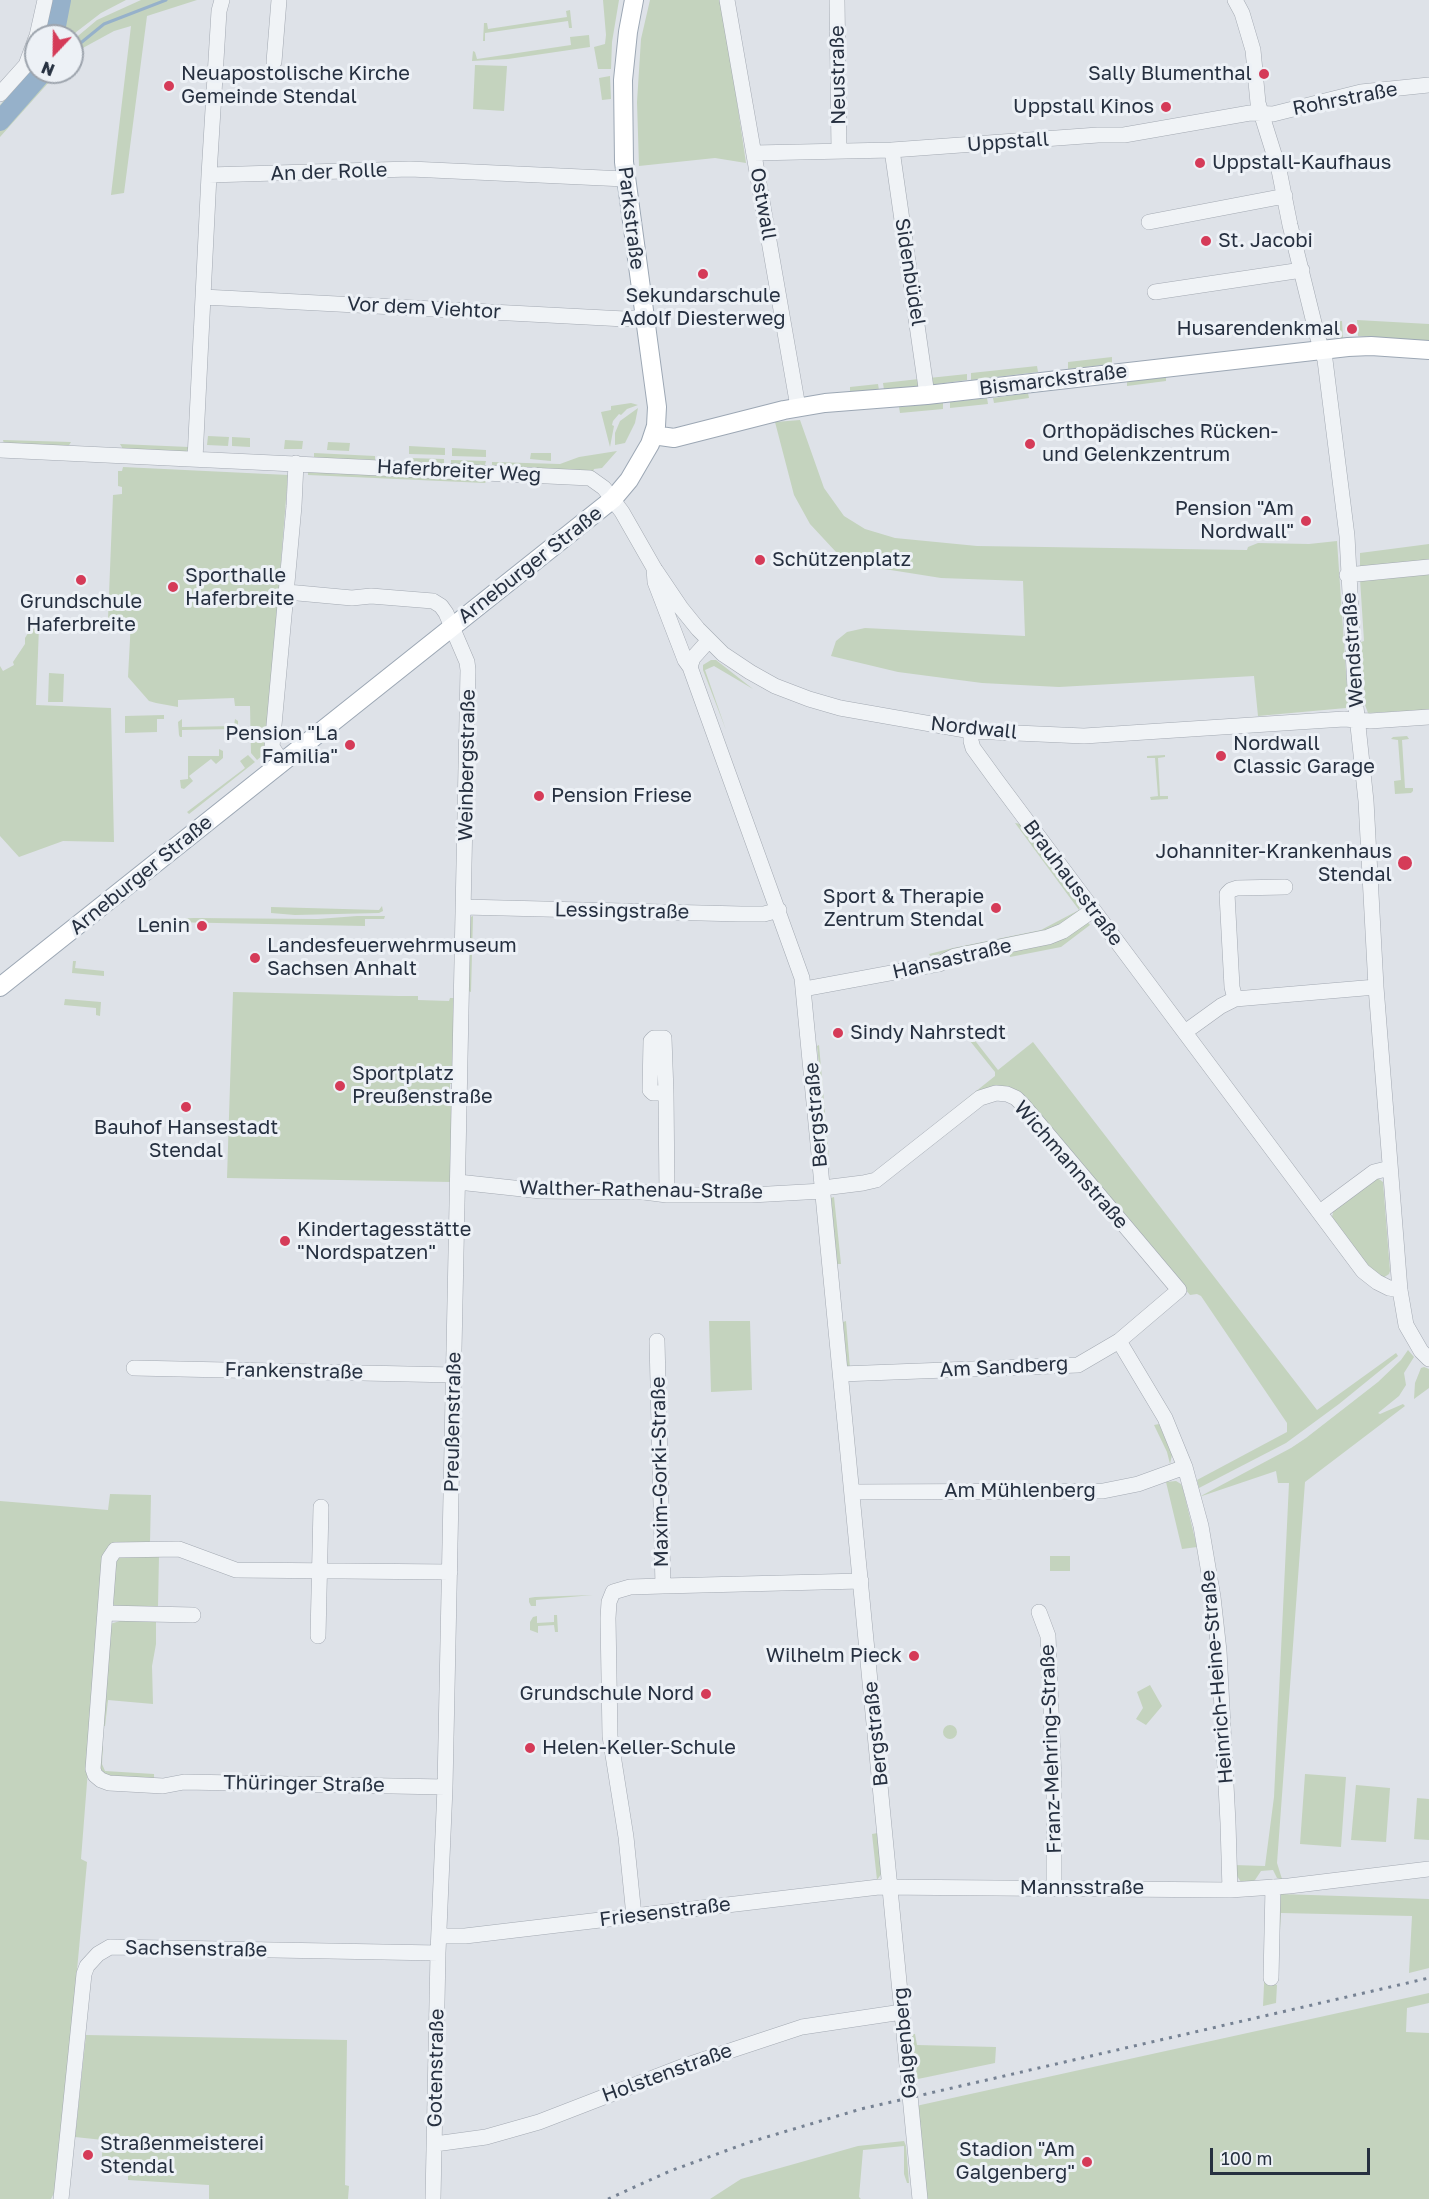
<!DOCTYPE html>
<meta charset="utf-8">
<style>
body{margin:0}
#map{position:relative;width:1429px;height:2199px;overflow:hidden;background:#dee2e8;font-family:"Golos Text",sans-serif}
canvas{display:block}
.north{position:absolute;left:24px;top:24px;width:60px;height:60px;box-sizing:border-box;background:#edf1f6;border:2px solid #9da4ad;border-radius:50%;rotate:202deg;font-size:16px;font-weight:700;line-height:24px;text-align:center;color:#263040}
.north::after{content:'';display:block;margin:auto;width:21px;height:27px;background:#d53b58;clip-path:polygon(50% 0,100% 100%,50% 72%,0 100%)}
.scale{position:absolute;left:1210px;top:2148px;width:160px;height:27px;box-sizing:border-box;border:3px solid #263040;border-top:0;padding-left:8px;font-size:18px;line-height:21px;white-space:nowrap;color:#263040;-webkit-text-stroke:4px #edf1f6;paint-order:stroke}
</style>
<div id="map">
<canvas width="1429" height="2199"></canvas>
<div class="north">N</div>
<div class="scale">100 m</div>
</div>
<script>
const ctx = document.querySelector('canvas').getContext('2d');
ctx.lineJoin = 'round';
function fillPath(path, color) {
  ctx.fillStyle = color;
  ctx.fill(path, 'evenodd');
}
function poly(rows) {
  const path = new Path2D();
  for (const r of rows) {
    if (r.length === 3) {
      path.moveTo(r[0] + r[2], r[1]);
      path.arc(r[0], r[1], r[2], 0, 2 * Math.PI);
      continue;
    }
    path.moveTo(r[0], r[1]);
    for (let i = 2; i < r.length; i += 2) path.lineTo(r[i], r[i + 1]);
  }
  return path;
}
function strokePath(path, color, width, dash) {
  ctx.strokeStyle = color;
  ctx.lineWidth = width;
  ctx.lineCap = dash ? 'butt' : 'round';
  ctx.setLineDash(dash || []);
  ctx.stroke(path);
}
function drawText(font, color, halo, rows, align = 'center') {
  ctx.font = font + ' "Golos Text",sans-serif';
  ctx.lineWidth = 6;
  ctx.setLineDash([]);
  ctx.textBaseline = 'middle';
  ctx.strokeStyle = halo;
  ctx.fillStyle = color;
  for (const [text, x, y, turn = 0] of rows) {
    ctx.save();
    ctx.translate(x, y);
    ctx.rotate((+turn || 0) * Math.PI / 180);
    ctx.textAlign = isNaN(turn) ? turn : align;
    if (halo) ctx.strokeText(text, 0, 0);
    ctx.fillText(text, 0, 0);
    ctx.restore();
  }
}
fillPath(poly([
 [49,0,126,0,101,13,71,36,53,36,42,33],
 [141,0,197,0,147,16,124,193,111,195,131,26,114,31,81,49,72,58,72,41,97,20],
 [603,0,619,0,612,42,611,69,598,69,594,47,605,44,606,35],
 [650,0,722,0,746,163,715,158,639,166,637,102,641,39],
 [570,10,572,28,569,28,568,21,485,33,485,41,483,41,484,23,487,23,488,29,567,17,566,11],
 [589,35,590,47,508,59,472,61,473,51,475,52,477,59,571,45,570,37],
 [36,60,36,72,58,72,0,137,0,105,30,72],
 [475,65,507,66,504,111,473,109],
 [610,76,611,99,602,100,599,78],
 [1357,320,1429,324,1429,342,1358,336],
 [1342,321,1343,338,1332,337,1326,330,1326,325,1330,322],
 [1112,357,1112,364,1068,369,1068,362],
 [1037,366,1038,372,971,380,971,373],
 [967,374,967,380,930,385,929,378],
 [1166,377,1166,381,1127,386,1127,381],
 [919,379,920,386,884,390,883,383],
 [878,384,879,390,850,392,850,387],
 [1028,393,1029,398,994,403,993,398],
 [987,398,988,404,950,408,950,402],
 [631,403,638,405,627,409,621,415,619,414,613,421,612,425,614,426,610,447,601,412,611,410,611,406],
 [943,403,943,409,900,413,899,407],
 [638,408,635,423,625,443,615,445,615,433,620,421],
 [800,420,824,488,844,516,865,529,895,538,977,546,1247,550,1248,547,1258,543,1309,544,1337,541,1348,701,1346,708,1258,716,1254,676,1059,687,982,683,898,672,831,656,836,641,847,632,865,628,1025,636,1023,581,941,578,878,568,836,552,810,524,794,495,775,422],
 [208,436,229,437,228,446,207,445],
 [232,437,250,438,250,447,232,446],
 [3,440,71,442,68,447,4,444],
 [285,440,303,441,302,449,284,449],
 [328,442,350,443,349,451,327,450],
 [120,444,189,447,186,452,123,449],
 [409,446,445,448,445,455,409,454],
 [452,448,486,450,486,457,452,456],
 [617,451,602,468,594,469,593,472,492,465,492,462,560,464,579,457],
 [314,453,375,456,375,460,314,458],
 [531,453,551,453,551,461,530,459],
 [409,458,444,459,444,464,408,462],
 [451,460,452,460,486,461,485,465,451,464],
 [123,467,288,475,270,696,268,751,257,760,251,753,250,706,235,706,234,698,178,700,178,707,156,703,149,701,128,677,131,620,108,619,113,495,122,494,122,487,118,486,118,471,122,471],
 [308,471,488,479,485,483,308,475],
 [1429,544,1429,565,1360,569,1360,553],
 [1429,572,1429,710,1368,713,1365,705,1361,642,1364,641,1360,579],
 [39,627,36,705,111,708,114,842,63,841,19,857,0,836,0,666,3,671,14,665,13,662,25,644,25,638,30,630],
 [711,660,716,660,753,689,714,666,705,670,726,730,703,670,703,665],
 [49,673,64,674,63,702,48,702],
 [164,715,164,719,157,719,157,732,125,733,125,716],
 [182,719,182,727,234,726,235,719,238,721,238,733,235,736,234,729,182,730,182,737,180,737,179,735,178,722],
 [1407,736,1409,739,1402,740,1405,788,1413,788,1413,791,1411,793,1395,794,1394,781,1401,780,1398,740,1391,739,1393,737],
 [219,749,223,751,223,758,216,764,211,759,189,776,193,781,184,789,181,788,180,780,188,779,188,756,219,756],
 [248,755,255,762,189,814,187,812,245,768,240,761],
 [1165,755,1165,757,1158,758,1160,796,1168,796,1168,799,1151,800,1150,797,1158,796,1155,758,1147,758,1147,756],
 [1015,823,1021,824,1080,903,1079,912,1045,933,930,956,929,954,953,948,1041,930,1079,910],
 [382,906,383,911,379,913,295,915,271,913,271,907,379,910],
 [357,916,385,916,384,919,365,919,365,926,168,922,169,919,194,918,318,919],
 [473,916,471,992,468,991,470,917],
 [1087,921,1090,925,1061,947,1010,957,1009,951],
 [73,961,76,961,75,968,104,971,104,976,72,973],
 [233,992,399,996,418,996,418,1000,449,1001,450,998,455,998,453,1083,450,1084,450,1089,453,1089,451,1182,227,1178],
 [65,999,101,1002,100,1016,96,1015,96,1008,64,1005],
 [973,1038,998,1070,1033,1042,1317,1410,1396,1353,1398,1356,1339,1404,1286,1443,1199,1488,1197,1480,1287,1432,1287,1423,1201,1296,1197,1294,1190,1295,1022,1094,961,1106,960,1104,995,1076,995,1072,970,1041],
 [819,1045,831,1180,817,1046],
 [1376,1177,1383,1182,1390,1271,1389,1274,1383,1278,1375,1275,1332,1217,1334,1208],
 [834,1197,841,1264,837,1264,831,1198],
 [750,1321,752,1390,711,1392,709,1321],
 [846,1321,850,1368,847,1365,843,1322],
 [1408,1350,1414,1357,1404,1373,1406,1385,1399,1396,1378,1413,1380,1414,1403,1404,1405,1406,1305,1482,1277,1863,1282,1879,1277,1878,1273,1870,1261,1871,1253,1883,1241,1882,1235,1873,1234,1865,1265,1866,1274,1797,1289,1483,1278,1483,1276,1471,1199,1497,1291,1448,1306,1438,1378,1382,1401,1360],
 [1424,1367,1429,1369,1429,1388,1414,1399,1415,1383,1421,1368],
 [1159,1424,1172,1455,1170,1464,1167,1452,1154,1425],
 [1176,1481,1181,1484,1183,1489,1197,1547,1182,1549,1166,1482],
 [110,1494,151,1495,150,1543,105,1553,81,1859,87,1862,57,2187,51,2199,0,2199,0,1501,108,1510],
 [159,1556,158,1606,156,1609,117,1607,114,1605,112,1602,115,1557],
 [1050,1556,1070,1556,1070,1571,1050,1571],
 [593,1595,536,1600,536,1606,531,1606,529,1602,529,1598,535,1597],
 [554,1615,557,1615,558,1632,555,1632,554,1625,538,1626,538,1633,530,1630,530,1622,533,1617,537,1616,537,1623,554,1622],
 [121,1617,156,1618,156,1644,152,1666,153,1704,108,1700,105,1726,102,1726,110,1624,120,1621],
 [1150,1685,1162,1706,1146,1725,1136,1719,1143,1708,1137,1692],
 [950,1732,7],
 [100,1746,103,1746,102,1764,105,1771,154,1774,154,1781,110,1778,103,1774,99,1766],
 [1305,1774,1346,1777,1341,1847,1300,1844],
 [1356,1785,1390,1788,1386,1842,1351,1840],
 [1417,1798,1429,1799,1429,1840,1414,1839],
 [878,1833,882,1873,877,1880,872,1834],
 [1281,1894,1429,1899,1429,1968,1409,1973,1412,1916,1281,1913,1280,1930,1278,1930,1278,1895],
 [1266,1943,1274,1984,1277,1985,1276,2003,1263,2006],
 [1429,1993,1429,2003,1407,2008,1406,2032,1429,2033,1429,2199,926,2199,916,2106],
 [910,2034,915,2034,917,2045,996,2047,995,2063,913,2080],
 [86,2035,347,2040,345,2185,349,2186,348,2199,209,2199,209,2185,128,2180,128,2174,101,2171,103,2140,75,2137],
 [904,2141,906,2146,909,2183,907,2183,904,2174,904,2146,863,2150,859,2197,861,2199,710,2199,741,2179,858,2146]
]), '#c4d3be');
strokePath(poly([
 [72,50,104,24,166,0],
 [42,74,45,72]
]), '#96b1ca', 3);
strokePath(poly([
 [54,36,61,0],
 [0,121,43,72]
]), '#96b1ca', 20);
const minor = poly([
 [727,0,798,407],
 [837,0,839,151],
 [1235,0,1242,13,1253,50,1258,103,1279,170,1290,225,1317,335,1325,360,1347,536,1356,707,1366,801,1376,987,1400,1290,1406,1325,1421,1351,1429,1359],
 [37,36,45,0],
 [274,62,279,0],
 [0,94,26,65,36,38],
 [892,150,927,395],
 [754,153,892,150,1098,135,1124,135,1250,113,1273,114,1361,92,1429,85],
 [209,175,410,169,625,179],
 [1149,222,1285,196],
 [1155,292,1302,270],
 [203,297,625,319,644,317],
 [0,450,590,478,604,488,622,512,654,568,681,608,698,629,723,654,750,672,775,686,809,699,840,708,971,731,1084,736,1344,719,1370,721,1429,717],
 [195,459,209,175,219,11,222,0],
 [654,568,655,582,685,660,690,667,802,978,920,2199],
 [1347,575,1429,567],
 [287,592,352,598,371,596,433,601,441,606,446,613,467,662,468,670,445,1787,438,1953,433,2199],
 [690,667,693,658,709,640],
 [971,731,971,741,973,748,997,781,1363,1271,1377,1282,1389,1288,1400,1290],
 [282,762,272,747,294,506,296,463],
 [464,907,741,914,764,914,779,910],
 [804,989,939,964,955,956,1048,937,1063,931,1093,910],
 [1235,999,1232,987,1227,894,1231,890,1237,888,1285,887],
 [1185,1032,1221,1006,1235,999,1376,987],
 [666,1093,653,1093,650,1090,651,1041,654,1038,664,1038,666,1093,667,1195],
 [458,1182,541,1191,644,1192,667,1195,751,1195,823,1191],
 [823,1188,863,1183,876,1180,980,1098,996,1093,1007,1094,1016,1098,1023,1105,1179,1290,1119,1341,1078,1365,841,1374],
 [1320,1212,1374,1172,1390,1168],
 [1119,1341,1165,1418,1185,1467,1201,1526,1213,1597,1219,1651,1228,1823,1230,1890],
 [134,1368,454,1375],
 [852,1492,1103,1491,1138,1484,1185,1467],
 [663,1586,861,1581],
 [1039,1612,1048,1636,1054,1782,1054,1888],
 [105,1613,193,1615],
 [318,1636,321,1507],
 [445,1787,184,1782,163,1786,109,1783,101,1780,95,1775,93,1769,109,1559,115,1550,179,1549,236,1570,450,1572],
 [634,1916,626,1837,610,1736,608,1618,609,1602,613,1592,630,1587,663,1586,657,1341],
 [440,1936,465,1936,879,1887,1230,1890,1289,1886,1429,1869],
 [1271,1978,1273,1887],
 [435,2144,486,2137,539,2122,684,2066,802,2027,902,2012],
 [61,2199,84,1974,87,1966,98,1954,110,1947,438,1953]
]);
const major = poly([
 [653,435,674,438,784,410,825,403,927,395,1348,347,1371,346,1429,350],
 [0,987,613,499,629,480,650,444,656,426,657,407,624,162,623,80,628,32,634,0]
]);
strokePath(minor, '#a3a9b2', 16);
strokePath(major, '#9ca7b4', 20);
strokePath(minor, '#f0f3f6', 15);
strokePath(major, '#fff', 18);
strokePath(poly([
 [608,2199,670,2171,750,2142,861,2109,1429,1978]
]), '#768293', 3, [3, 6]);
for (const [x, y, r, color] of [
 [1264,74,6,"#d53b58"],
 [169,86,6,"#d53b58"],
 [1166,107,6,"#d53b58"],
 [1200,163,6,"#d53b58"],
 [1206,241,6,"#d53b58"],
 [703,274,6,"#d53b58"],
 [1352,329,6,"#d53b58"],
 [1030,444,6,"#d53b58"],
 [1306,521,6,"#d53b58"],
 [760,560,6,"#d53b58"],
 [81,580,6,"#d53b58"],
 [173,587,6,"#d53b58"],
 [350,745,6,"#d53b58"],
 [1221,756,6,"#d53b58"],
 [539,796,6,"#d53b58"],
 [1405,863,8,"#d53b58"],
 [996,908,6,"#d53b58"],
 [202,926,6,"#d53b58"],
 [255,958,6,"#d53b58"],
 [838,1033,6,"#d53b58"],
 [340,1086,6,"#d53b58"],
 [186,1107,6,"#d53b58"],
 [285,1241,6,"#d53b58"],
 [914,1656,6,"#d53b58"],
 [706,1694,6,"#d53b58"],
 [530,1748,6,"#d53b58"],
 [88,2155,6,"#d53b58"],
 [1087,2162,6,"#d53b58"]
]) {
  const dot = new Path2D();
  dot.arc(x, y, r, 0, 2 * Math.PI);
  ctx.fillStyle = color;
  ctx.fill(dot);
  strokePath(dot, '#edf1f6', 2);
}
drawText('20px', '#263040', '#edf1f6', [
 ["Neuapostolische Kirche",181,74],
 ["Gemeinde Stendal",181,97],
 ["Sally Blumenthal",1252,74,"right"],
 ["Uppstall Kinos",1154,107,"right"],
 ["Uppstall-Kaufhaus",1212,163],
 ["St. Jacobi",1218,241],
 ["Sekundarschule",703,296,"center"],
 ["Adolf Diesterweg",703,319,"center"],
 ["Husarendenkmal",1340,329,"right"],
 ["Orthopädisches Rücken-",1042,432],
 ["und Gelenkzentrum",1042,455],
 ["Pension \"Am",1294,509,"right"],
 ["Nordwall\"",1294,532,"right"],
 ["Schützenplatz",772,560],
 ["Sporthalle",185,576],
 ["Haferbreite",185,599],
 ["Grundschule",81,602,"center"],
 ["Haferbreite",81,625,"center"],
 ["Pension \"La",338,734,"right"],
 ["Familia\"",338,757,"right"],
 ["Nordwall",1233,744],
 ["Classic Garage",1233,767],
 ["Pension Friese",551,796],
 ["Johanniter-Krankenhaus",1392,852,"right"],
 ["Stendal",1392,875,"right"],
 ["Sport & Therapie",984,897,"right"],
 ["Zentrum Stendal",984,920,"right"],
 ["Lenin",190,926,"right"],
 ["Landesfeuerwehrmuseum",267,946],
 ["Sachsen Anhalt",267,969],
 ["Sindy Nahrstedt",850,1033],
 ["Sportplatz",352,1074],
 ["Preußenstraße",352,1097],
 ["Bauhof Hansestadt",186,1128,"center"],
 ["Stendal",186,1151,"center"],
 ["Kindertagesstätte",297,1230],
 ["\"Nordspatzen\"",297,1253],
 ["Wilhelm Pieck",902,1656,"right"],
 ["Grundschule Nord",694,1694,"right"],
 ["Helen-Keller-Schule",542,1748],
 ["Straßenmeisterei",100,2144],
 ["Stendal",100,2167],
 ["Stadion \"Am",1075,2150,"right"],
 ["Galgenberg\"",1075,2173,"right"]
], 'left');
drawText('20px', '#263040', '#edf1f6', [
 ["Neustraße",838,75,-91],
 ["Rohrstraße",1345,99,-11],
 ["Uppstall",1008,142,-4],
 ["An der Rolle",329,172,-2],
 ["Ostwall",763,204,80],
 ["Parkstraße",631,218,83],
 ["Sidenbüdel",910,272,81],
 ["Vor dem Viehtor",424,308,3],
 ["Bismarckstraße",1053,380,-7],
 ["Haferbreiter Weg",459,471,3],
 ["Arneburger Straße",530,565,-38],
 ["Wendstraße",1353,650,-94],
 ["Nordwall",974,728,6],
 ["Weinbergstraße",467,765,-89],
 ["Arneburger Straße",141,875,-39],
 ["Brauhausstraße",1073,883,53],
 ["Lessingstraße",622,911,1],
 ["Hansastraße",952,959,-13],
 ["Bergstraße",816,1115,-95],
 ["Wichmannstraße",1071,1165,49],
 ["Walther-Rathenau-Straße",641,1190,1],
 ["Am Sandberg",1004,1367,-3],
 ["Frankenstraße",294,1371,1],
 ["Preußenstraße",453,1422,-89],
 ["Maxim-Gorki-Straße",660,1472,-91],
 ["Am Mühlenberg",1020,1491],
 ["Heinrich-Heine-Straße",1217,1677,-95],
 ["Bergstraße",876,1734,-96],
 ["Franz-Mehring-Straße",1051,1749,-92],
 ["Thüringer Straße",304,1784,1],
 ["Mannsstraße",1082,1888],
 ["Friesenstraße",665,1912,-7],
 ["Sachsenstraße",196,1949,1],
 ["Galgenberg",905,2043,-95],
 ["Gotenstraße",436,2068,-89],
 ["Holstenstraße",667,2073,-20]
]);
</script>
